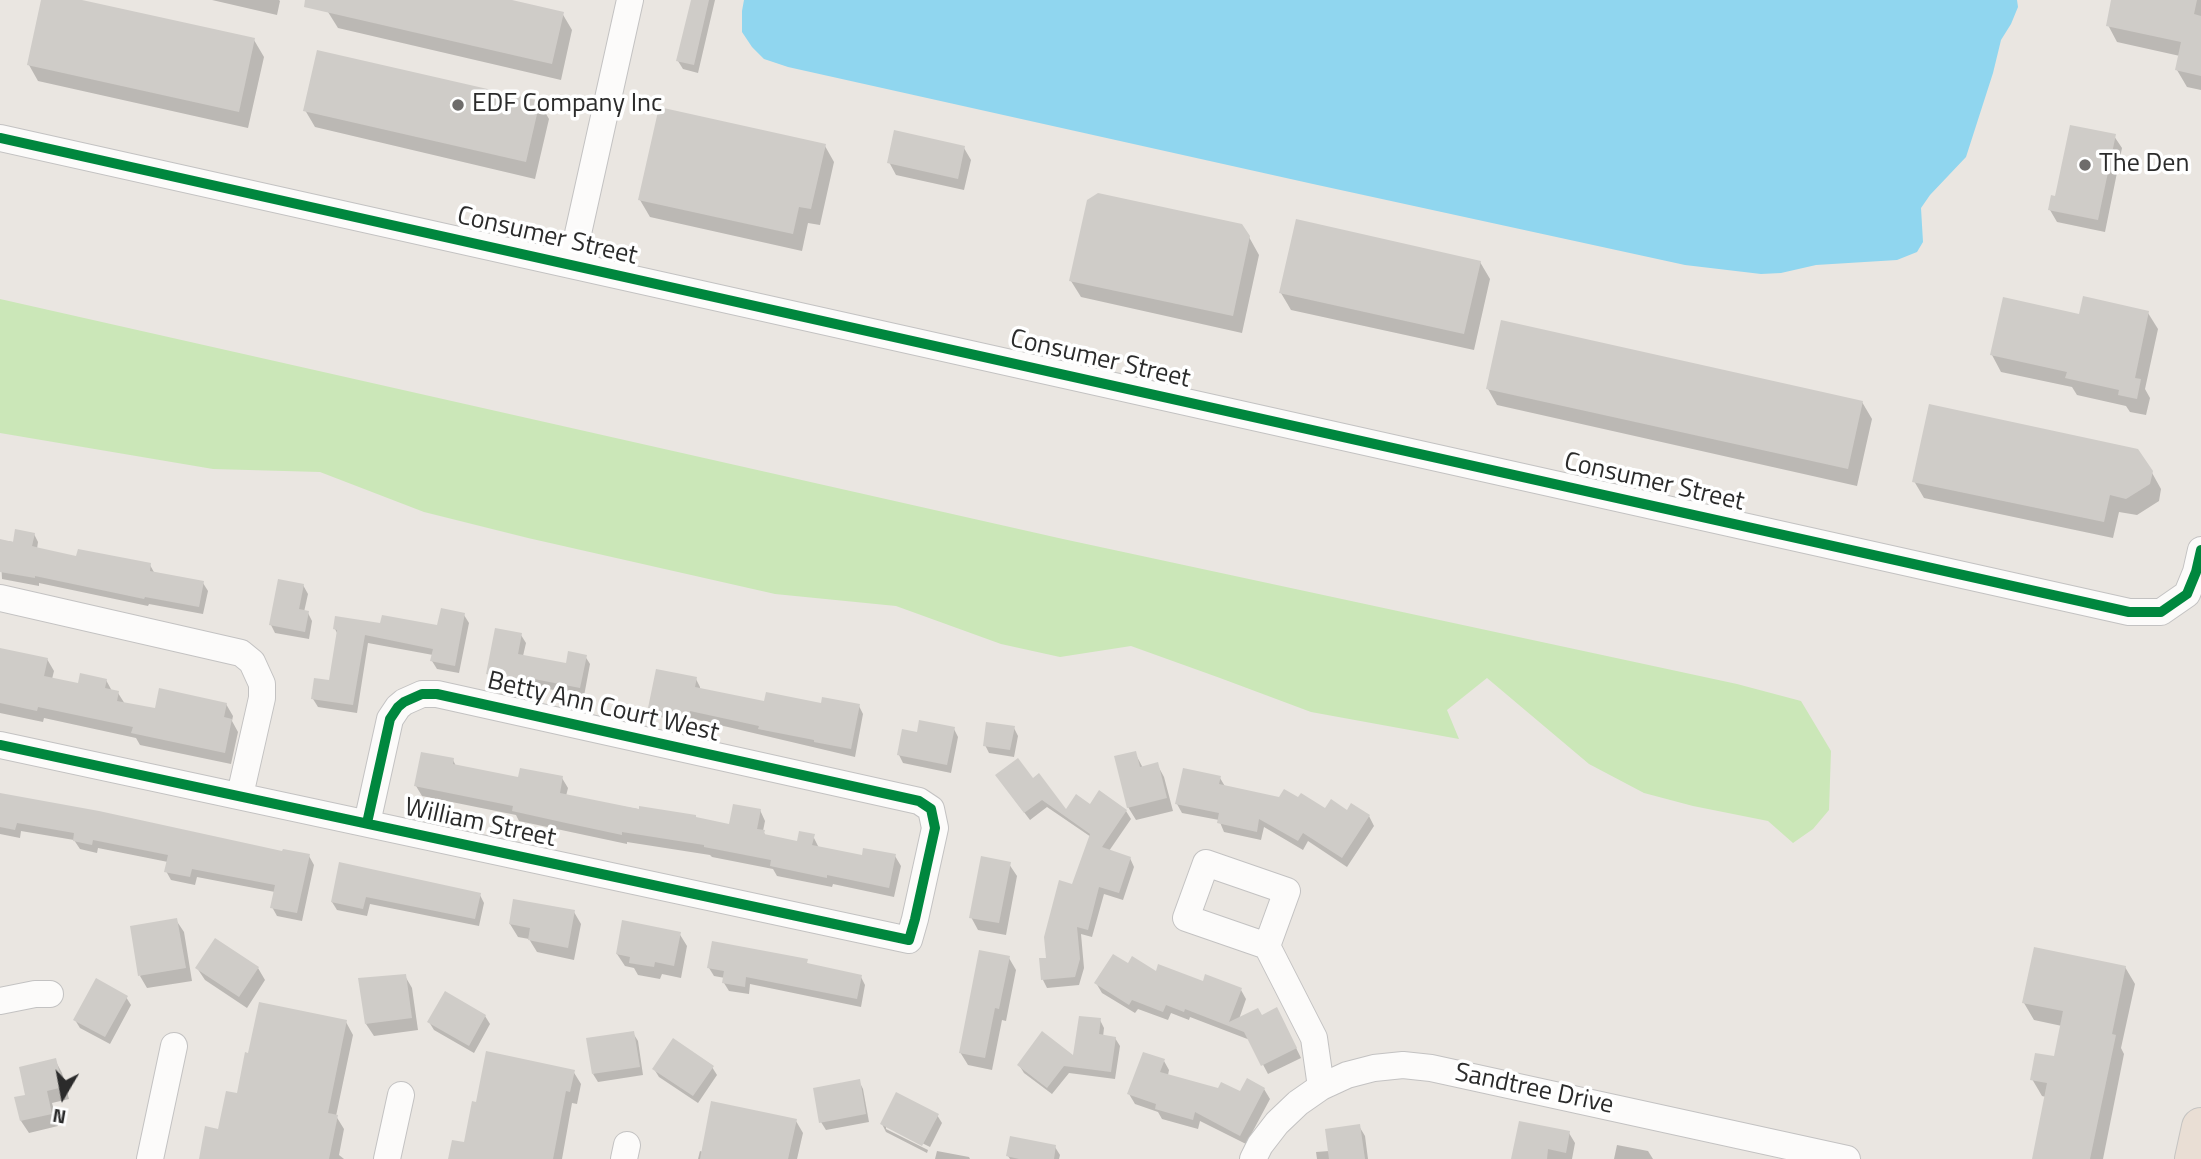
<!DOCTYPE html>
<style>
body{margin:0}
#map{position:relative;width:2201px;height:1159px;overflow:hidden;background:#eae6e1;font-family:"Titillium Web",sans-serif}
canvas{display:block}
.north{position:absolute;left:28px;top:1061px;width:70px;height:70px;-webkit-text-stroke:5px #fff;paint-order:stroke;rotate:190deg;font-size:19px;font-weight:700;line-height:28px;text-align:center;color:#2b2b2b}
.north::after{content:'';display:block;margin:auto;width:24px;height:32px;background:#2b2b2b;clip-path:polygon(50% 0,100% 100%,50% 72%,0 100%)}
</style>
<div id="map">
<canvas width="2201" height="1159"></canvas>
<div class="north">N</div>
</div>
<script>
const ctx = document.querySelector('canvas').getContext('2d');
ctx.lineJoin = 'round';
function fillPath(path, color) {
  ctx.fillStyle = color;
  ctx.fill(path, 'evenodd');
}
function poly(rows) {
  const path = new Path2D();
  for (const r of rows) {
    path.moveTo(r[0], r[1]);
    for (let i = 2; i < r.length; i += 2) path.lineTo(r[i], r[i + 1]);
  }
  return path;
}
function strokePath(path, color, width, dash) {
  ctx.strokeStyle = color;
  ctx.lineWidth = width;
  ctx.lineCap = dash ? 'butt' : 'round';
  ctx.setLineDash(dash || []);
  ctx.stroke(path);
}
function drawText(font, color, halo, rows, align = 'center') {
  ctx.font = font + ' "Titillium Web",sans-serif';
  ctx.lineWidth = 7;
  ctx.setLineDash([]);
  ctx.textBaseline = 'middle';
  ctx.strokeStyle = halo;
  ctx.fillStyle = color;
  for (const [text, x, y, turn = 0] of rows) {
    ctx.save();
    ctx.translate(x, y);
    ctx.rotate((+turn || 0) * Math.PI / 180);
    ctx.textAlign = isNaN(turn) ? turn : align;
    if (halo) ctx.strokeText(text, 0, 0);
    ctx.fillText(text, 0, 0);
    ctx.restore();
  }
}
fillPath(poly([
 [0,299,1063,539,1737,684,1801,701,1831,751,1829,810,1813,829,1793,843,1768,821,1693,806,1644,793,1589,764,1487,678,1447,710,1459,739,1311,712,1220,678,1131,646,1060,657,1001,644,896,606,775,594,528,538,424,512,320,472,213,469,0,433]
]), '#cbe7b8');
fillPath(poly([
 [744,0,2017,0,2018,7,2011,24,2001,40,1993,73,1966,157,1930,195,1921,208,1923,242,1917,252,1897,260,1816,265,1781,273,1761,274,1685,265,1313,184,788,67,764,59,752,47,742,32,742,11]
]), '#90d6ef');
fillPath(poly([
 [43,0,74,0,254,40,264,57,248,128,38,81,29,65],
 [212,0,279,0,280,1,277,15],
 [331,0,504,0,562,13,572,30,561,80,338,28,328,12],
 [692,0,715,0,698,73,683,69,678,61],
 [2113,0,2201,0,2201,90,2187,87,2177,70,2180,56,2117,42,2108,25],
 [539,102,549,119,535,179,315,127,305,110],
 [2114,136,2122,148,2105,232,2057,222,2050,210,2056,198],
 [825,146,834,162,820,225,808,223,802,251,650,217,640,200],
 [964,148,971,160,964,190,896,175,889,162],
 [1249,237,1259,255,1242,333,1081,297,1071,281],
 [1480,262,1490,279,1474,350,1291,310,1281,293],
 [2148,313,2158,329,2145,389,2150,398,2146,415,2130,412,2126,406,2077,395,2072,387,2001,372,1992,355],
 [1488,389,1862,402,1872,419,1857,486,1497,405],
 [2151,471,2161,489,2159,501,2137,515,2119,512,2113,538,1924,498,1914,481],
 [34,534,38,542,37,549,78,558,150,565,155,574,203,583,208,591,203,614,149,604,148,606,39,583,39,586,2,579,0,540,14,542],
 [303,585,308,594,304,612,308,613,312,621,309,639,275,633,271,625],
 [464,615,469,623,459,673,437,669,432,661,433,655,368,643,357,713,318,707,313,699,331,682,338,635,335,629,382,625,439,627],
 [521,635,526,643,523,656,567,665,585,656,590,664,584,696,528,685,527,688,493,681,488,673],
 [0,650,47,659,54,671,52,679,79,685,106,680,112,691,118,693,125,704,157,710,226,704,233,716,232,721,238,732,231,764,140,745,136,738,44,718,43,722,0,713],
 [696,679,700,687,700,690,765,703,859,706,863,714,855,757,694,719,693,723,655,716,650,708],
 [1014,728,1018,736,1014,757,989,753,985,745],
 [954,729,958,737,951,773,903,763,899,755,918,734],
 [1135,753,1143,768,1157,764,1164,777,1173,811,1136,820,1128,807],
 [453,760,456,766,520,779,562,778,568,788,566,796,731,826,760,810,765,821,763,831,766,836,798,843,813,836,819,848,863,857,895,856,901,866,894,897,833,884,832,887,777,876,773,869,712,857,710,855,627,842,627,844,519,821,516,815,422,796,416,786],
 [1220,778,1226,788,1326,811,1369,816,1374,826,1347,867,1308,841,1303,850,1264,827,1261,840,1224,832,1219,820,1182,813,1177,804],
 [1033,781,1066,812,1090,806,1126,811,1131,819,1109,851,1130,858,1134,867,1123,900,1104,894,1092,937,1081,934,1084,968,1079,985,1047,988,1043,980,1048,959,1091,837,1047,807,1030,820,1002,783],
 [0,805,309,856,314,865,302,921,277,916,272,907,275,892,197,877,195,885,171,880,166,871,168,862,98,848,97,853,80,849,74,840,21,831,20,838,0,834],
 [340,864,480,895,484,903,479,926,370,904,367,916,337,910,332,902],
 [1009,864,1017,876,1006,935,978,930,971,917],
 [574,912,581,924,574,960,537,952,529,939,518,937,510,924],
 [176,920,184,932,192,981,147,988,140,976],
 [679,933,687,946,681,978,662,974,660,979,638,975,634,968,625,966,617,954],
 [1009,958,1016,970,1006,1021,1002,1020,992,1070,968,1065,960,1052],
 [806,961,809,966,861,977,865,985,861,1007,750,984,749,994,729,991,724,983,725,978,714,976,709,968],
 [1128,965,1156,973,1241,990,1246,999,1239,1019,1261,1017,1282,1019,1301,1058,1268,1074,1250,1040,1190,1017,1189,1020,1171,1013,1168,1020,1138,1009,1135,1013,1102,993,1096,983],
 [2125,967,2135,984,2121,1048,2124,1054,2103,1159,2034,1159,2046,1097,2042,1096,2032,1079,2055,1058,2062,1026,2034,1020,2024,1003],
 [197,968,258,968,265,980,247,1008,205,980],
 [405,976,412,988,418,1030,374,1036,366,1024],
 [126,997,131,1005,110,1044,80,1028,75,1020],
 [485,1016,490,1024,474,1053,434,1030,429,1022],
 [1100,1020,1104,1028,1103,1037,1115,1038,1120,1046,1115,1079,1069,1073,1052,1094,1024,1073,1019,1065,1075,1058],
 [346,1022,353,1035,336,1116,344,1129,339,1155,344,1159,200,1159,220,1131,238,1095],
 [633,1033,638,1041,643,1075,598,1082,593,1074],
 [55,1060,62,1073,69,1099,52,1103,58,1126,29,1133,21,1121,27,1096],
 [1164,1061,1169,1070,1168,1075,1219,1090,1240,1094,1264,1089,1270,1099,1246,1144,1200,1121,1198,1129,1162,1119,1158,1112,1135,1104,1129,1094],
 [712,1067,717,1075,698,1103,659,1077,654,1069],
 [573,1071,581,1084,577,1104,572,1103,562,1159,450,1159,465,1144],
 [859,1081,863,1089,869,1122,826,1130,821,1122],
 [937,1115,942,1123,930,1147,886,1125,886,1129,928,1150,927,1153,886,1132,882,1124],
 [796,1121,803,1133,797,1159,698,1159,700,1151,703,1152],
 [1359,1126,1365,1136,1368,1159,1317,1159,1316,1152,1329,1151],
 [1569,1133,1575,1143,1572,1159,1513,1159],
 [1617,1145,1648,1151,1653,1159,1614,1159],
 [1055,1147,1060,1155,1059,1159,1010,1159,1008,1156],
 [937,1151,969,1157,970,1159,935,1159]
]), '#0003');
fillPath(poly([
 [41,0,82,0,255,38,239,112,27,65],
 [305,0,512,0,564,12,552,64,304,7],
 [691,0,709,0,694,65,676,61],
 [2111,0,2197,0,2194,14,2201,16,2201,76,2175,70,2181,42,2106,26],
 [317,50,540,101,526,162,303,111],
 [659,107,826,144,811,209,799,207,793,234,638,200],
 [2070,125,2116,134,2098,220,2048,210,2051,195,2055,196],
 [894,130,965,146,958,179,887,163],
 [1098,193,1242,224,1250,236,1233,316,1069,281,1087,200],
 [1296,219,1481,261,1464,334,1279,293],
 [2083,296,2149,311,2135,378,2141,379,2137,399,2118,395,2119,390,2065,378,2067,372,1990,355,2003,297,2079,314],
 [1501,320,1863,401,1848,469,1486,389],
 [1929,404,2138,449,2153,471,2150,484,2126,499,2110,495,2104,522,1912,482],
 [15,529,35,533,32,546,40,548,76,556,78,549,125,558,151,563,150,571,204,581,199,607,145,597,144,599,35,576,35,578,0,572,0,539,13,542],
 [278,579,304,584,299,609,309,611,305,632,269,625],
 [441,608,465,613,455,666,430,661,433,649,365,635,353,705,311,699,314,678,329,680,337,630,333,629,335,616,380,623,382,615,437,625],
 [495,628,522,633,518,654,566,663,568,651,587,655,580,688,524,677,523,681,486,674],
 [0,648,48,658,44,676,78,683,80,673,107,679,105,688,119,691,117,701,155,708,159,688,227,703,224,717,232,719,225,753,131,733,133,727,38,707,37,711,0,703],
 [656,669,697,677,695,687,764,701,766,692,821,703,822,697,860,704,851,749,814,742,814,740,758,729,759,726,690,711,689,716,648,708],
 [919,720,955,727,947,765,897,755,902,729,917,732],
 [986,722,1015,726,1010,750,983,746],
 [1136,751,1140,767,1158,762,1167,798,1127,808,1114,756],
 [421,752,454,758,453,764,518,777,520,768,563,776,560,793,639,809,639,806,696,815,696,817,729,824,733,804,761,809,757,829,765,830,764,834,797,841,799,831,815,834,812,845,862,855,863,848,896,854,889,888,827,875,827,878,770,866,771,860,704,847,704,845,622,832,622,835,566,823,512,811,513,806,414,786],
 [1018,758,1033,778,1039,773,1066,809,1076,794,1090,804,1099,790,1127,810,1102,847,1131,857,1119,893,1099,887,1088,930,1077,927,1080,959,1075,977,1041,980,1039,958,1046,958,1044,937,1059,880,1072,884,1090,834,1042,800,1024,813,995,775],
 [1183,768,1221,776,1219,784,1279,797,1284,789,1298,797,1301,793,1325,808,1331,799,1347,810,1351,803,1370,815,1342,858,1303,833,1298,841,1259,819,1257,832,1217,823,1219,813,1175,804],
 [0,793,99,811,282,851,283,849,310,854,297,913,270,908,275,885,192,869,190,877,164,872,168,855,93,840,92,845,73,841,74,833,17,823,15,830,0,827],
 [981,856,1011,862,999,923,969,918],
 [339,862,481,893,475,919,366,897,363,909,331,902],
 [513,899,575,910,568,948,528,940,530,928,509,924],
 [177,918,186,968,138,976,130,926],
 [622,920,681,932,674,966,655,962,654,967,629,963,630,957,616,954],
 [215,938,259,967,239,997,195,968],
 [712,941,808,959,807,963,862,975,857,999,746,977,745,987,722,983,724,971,707,968],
 [2034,947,2126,966,2112,1034,2116,1035,2090,1159,2032,1159,2047,1083,2030,1080,2035,1053,2054,1056,2063,1011,2022,1003],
 [979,950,1010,956,999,1009,995,1008,985,1058,959,1053],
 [1113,954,1128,963,1132,956,1156,971,1158,964,1203,981,1205,974,1242,988,1229,1022,1258,1008,1262,1015,1277,1007,1297,1048,1261,1066,1244,1032,1185,1009,1184,1012,1166,1005,1163,1012,1132,1000,1129,1005,1094,983],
 [406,974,412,1018,365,1024,358,978],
 [96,978,128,996,105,1037,73,1020],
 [445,991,486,1015,469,1046,427,1022],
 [259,1002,347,1020,328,1113,338,1115,329,1159,199,1159,205,1126,218,1129,226,1091,237,1093,245,1052,248,1053],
 [1079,1016,1101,1018,1099,1034,1116,1037,1111,1072,1064,1066,1047,1088,1017,1065,1042,1031,1073,1055],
 [634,1031,640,1067,592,1074,586,1038],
 [673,1038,714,1066,693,1096,652,1069],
 [486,1051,575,1070,570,1092,566,1091,553,1159,448,1159,452,1140,464,1142,472,1101,476,1102],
 [1143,1052,1165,1059,1160,1072,1218,1088,1221,1082,1240,1091,1247,1078,1265,1088,1240,1136,1195,1112,1193,1120,1155,1109,1156,1104,1127,1094],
 [56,1058,63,1087,47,1091,52,1114,20,1121,14,1097,25,1095,19,1067],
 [860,1079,866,1114,819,1123,813,1088],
 [896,1092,939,1114,922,1146,880,1124],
 [711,1101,797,1119,788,1159,700,1159],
 [1519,1121,1570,1131,1566,1153,1548,1149,1547,1159,1511,1159],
 [1360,1124,1365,1159,1329,1159,1325,1129],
 [1010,1136,1056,1145,1054,1159,1019,1159,1006,1156]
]), '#cfccc8');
const minor = poly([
 [0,138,2129,612,2161,612,2187,594,2196,572,2201,550],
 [571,265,630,0],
 [0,598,241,653,252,662,262,684,262,698,240,795],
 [0,745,909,940,915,919,935,828,931,809,919,801,437,694,422,694,404,702,398,707,390,719,367,823],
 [1267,946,1186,918,1206,863,1287,891,1267,946,1314,1038,1321,1087],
 [0,1001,35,994,50,994],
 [150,1159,174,1046],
 [387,1159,401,1095],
 [624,1159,627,1145],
 [1253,1159,1260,1145,1277,1123,1298,1103,1321,1087,1347,1075,1374,1068,1403,1065,1431,1068,1847,1159]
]);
const highway = poly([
 [2194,1159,2201,1127]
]);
strokePath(minor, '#c3c2c2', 28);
strokePath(highway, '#c5c4c2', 40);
strokePath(minor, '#fcfbfa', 26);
strokePath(highway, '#e9ded4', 38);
strokePath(poly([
 [0,138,2129,612,2161,612,2187,594,2196,572,2201,550],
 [0,745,909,940,915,919,935,828,931,809,919,801,437,694,422,694,404,702,398,707,390,719,367,823]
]), '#00873e', 10);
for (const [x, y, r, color] of [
 [458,105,7,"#6e6c6b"],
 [2085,165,7,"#6e6c6b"]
]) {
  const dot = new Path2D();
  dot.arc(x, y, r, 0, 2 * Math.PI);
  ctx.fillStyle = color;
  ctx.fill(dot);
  strokePath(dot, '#fff', 2.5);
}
drawText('26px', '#2b2b2b', '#fff', [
 ["EDF Company Inc",472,105],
 ["The Den",2099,165]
], 'left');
drawText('26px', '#2b2b2b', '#fff', [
 ["Consumer Street",547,237,13],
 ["Consumer Street",1100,360,13],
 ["Consumer Street",1654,483,13],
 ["Betty Ann Court West",603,708,13],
 ["William Street",480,824,12],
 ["Sandtree Drive",1534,1090,12]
]);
</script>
